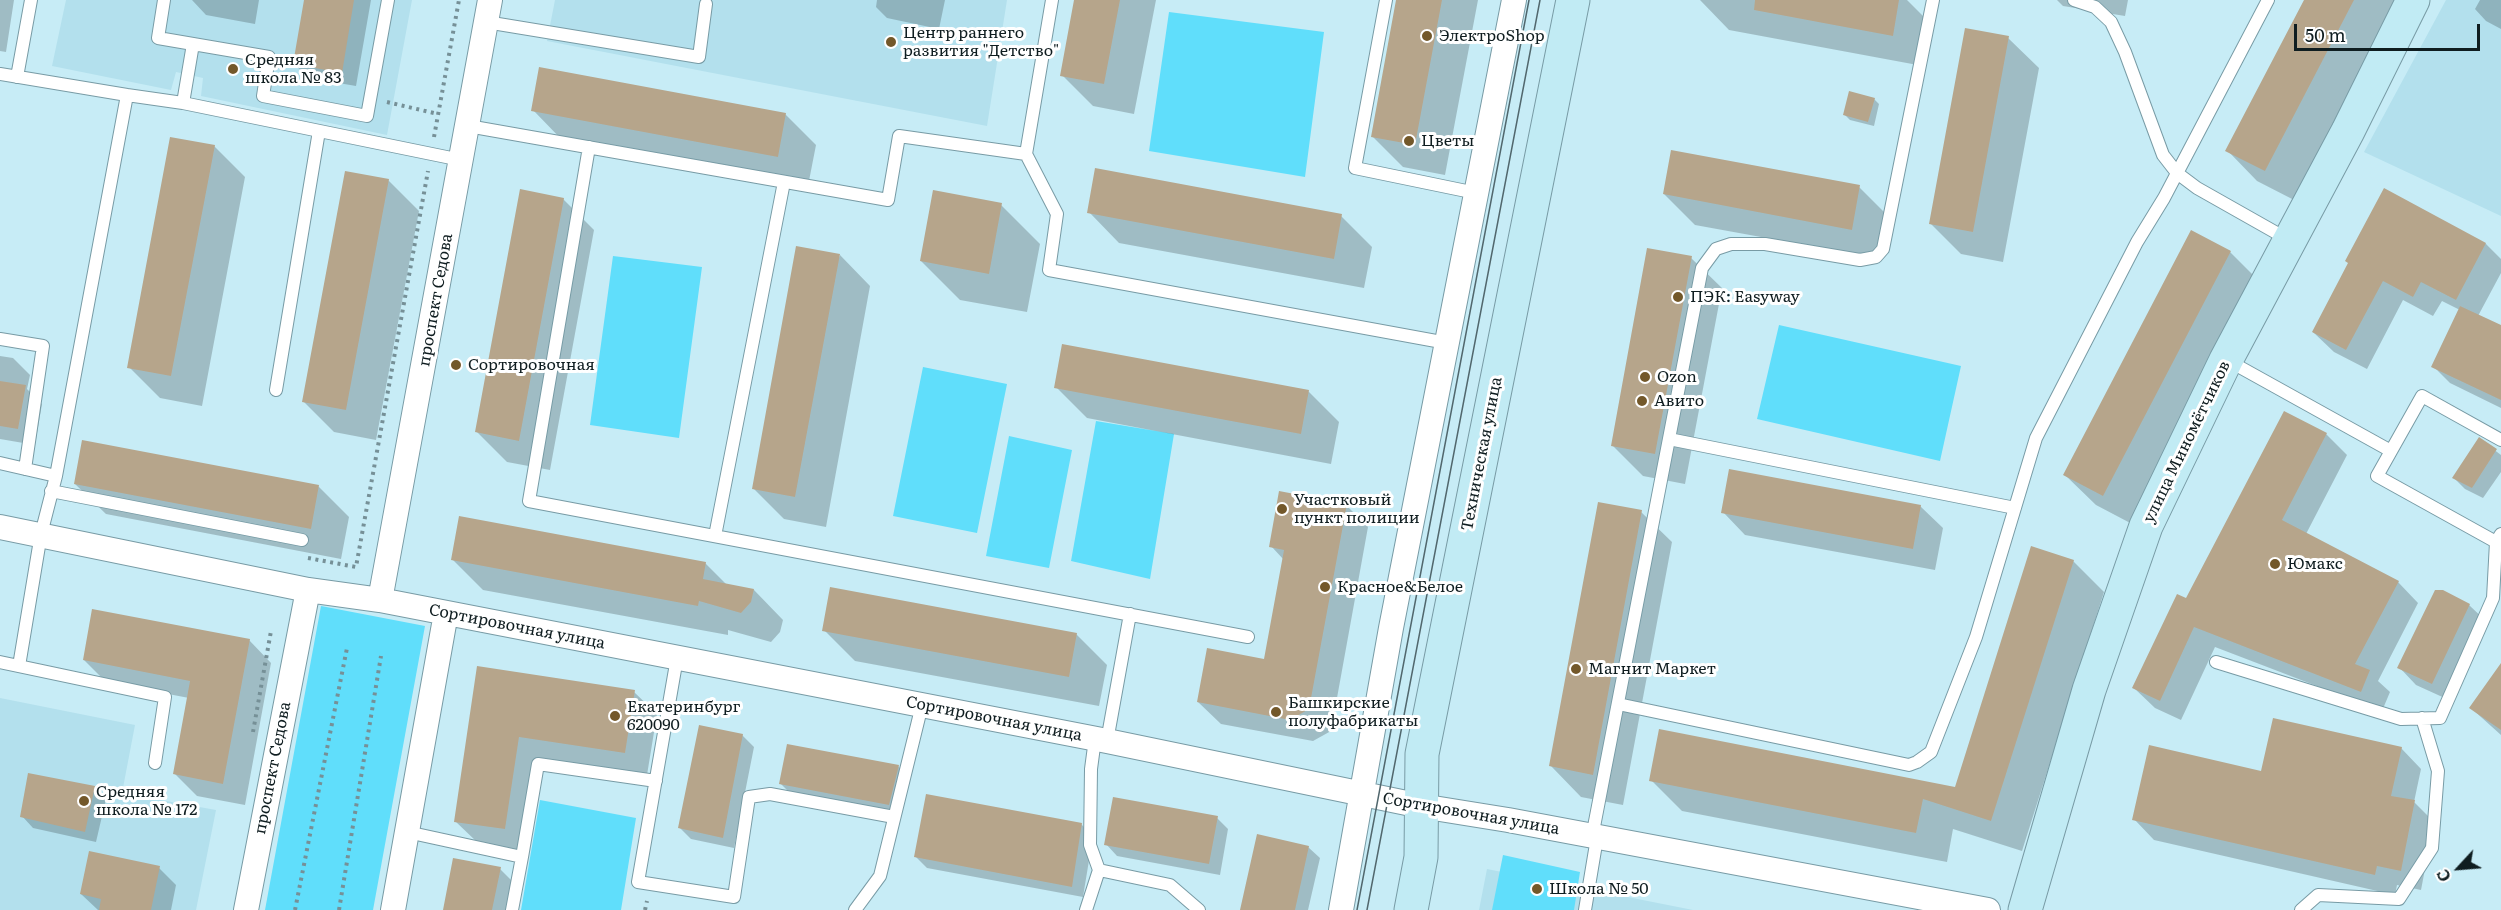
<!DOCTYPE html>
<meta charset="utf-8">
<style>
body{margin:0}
#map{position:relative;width:2501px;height:910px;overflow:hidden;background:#c7ecf6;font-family:Literata,serif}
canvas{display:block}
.north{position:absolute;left:2429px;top:838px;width:60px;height:60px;-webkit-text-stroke:4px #fff;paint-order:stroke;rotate:244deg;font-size:16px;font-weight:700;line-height:24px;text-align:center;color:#0f1d20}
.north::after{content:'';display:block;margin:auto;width:21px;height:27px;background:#0f1d20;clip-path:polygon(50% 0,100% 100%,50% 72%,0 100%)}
.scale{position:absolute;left:2294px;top:24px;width:186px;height:27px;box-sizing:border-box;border:3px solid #0f1d20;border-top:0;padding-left:8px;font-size:18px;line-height:21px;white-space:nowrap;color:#0f1d20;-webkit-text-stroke:4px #fff;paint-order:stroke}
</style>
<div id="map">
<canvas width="2501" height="910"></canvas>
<div class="north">С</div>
<div class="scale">50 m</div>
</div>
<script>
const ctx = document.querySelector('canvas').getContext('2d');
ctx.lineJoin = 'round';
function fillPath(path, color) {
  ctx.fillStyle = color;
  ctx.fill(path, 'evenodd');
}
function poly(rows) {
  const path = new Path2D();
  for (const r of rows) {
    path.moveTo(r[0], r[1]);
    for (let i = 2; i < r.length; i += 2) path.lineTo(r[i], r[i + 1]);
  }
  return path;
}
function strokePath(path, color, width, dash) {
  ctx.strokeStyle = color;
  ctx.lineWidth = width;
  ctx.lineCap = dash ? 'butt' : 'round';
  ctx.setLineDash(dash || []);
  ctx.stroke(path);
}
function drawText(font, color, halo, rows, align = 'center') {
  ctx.font = font + ' Literata,serif';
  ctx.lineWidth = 6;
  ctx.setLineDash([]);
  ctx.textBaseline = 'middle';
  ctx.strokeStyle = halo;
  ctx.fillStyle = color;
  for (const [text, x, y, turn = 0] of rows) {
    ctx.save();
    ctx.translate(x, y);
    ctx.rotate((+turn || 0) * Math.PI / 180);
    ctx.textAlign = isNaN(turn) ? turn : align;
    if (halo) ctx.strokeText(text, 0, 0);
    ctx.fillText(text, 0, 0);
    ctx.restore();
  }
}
fillPath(poly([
 [66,0,412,0,387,135,201,96,203,78,176,72,171,90,52,66],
 [555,0,1007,0,987,126,547,41],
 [2446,0,2501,0,2501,216,2364,152],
 [0,698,135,725,122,793,216,810,196,910,0,910],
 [1487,869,1693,910,1479,910]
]), '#b3e0ed');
fillPath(poly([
 [1169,12,1324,32,1305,177,1149,151],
 [613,256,702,267,679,438,590,425],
 [1779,325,1961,366,1940,461,1757,419],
 [923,367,1007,384,977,533,893,516],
 [1096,421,1174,434,1150,579,1071,561],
 [1009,436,1072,450,1049,568,986,556],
 [321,606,425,626,373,910,265,910],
 [540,800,636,818,621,910,521,910],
 [1503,855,1580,872,1574,910,1492,910]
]), '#60defb');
fillPath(poly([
 [0,0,14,0,6,52,0,51],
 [192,0,259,0,255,24,206,15],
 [305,0,371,0,356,86,309,78,294,64],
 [877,0,945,0,939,29,887,18,876,7],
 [1076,0,1156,0,1134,114,1093,106,1062,75],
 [1398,0,1478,0,1445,175,1403,167,1372,136],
 [1700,0,1907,0,1931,24,1923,66,1729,30],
 [2057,0,2128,0,2125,16,2063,6],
 [2305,0,2401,0,2296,201,2257,181,2227,150],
 [2480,0,2501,0,2501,29,2486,21,2475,9],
 [2008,38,2039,68,2003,262,1961,254,1931,224],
 [1874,99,1879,104,1874,126,1850,120,1845,115],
 [533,110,785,114,816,145,808,186,563,141],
 [214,146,245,177,202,406,160,398,129,367],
 [388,180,419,211,376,440,334,432,303,401],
 [1859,187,1890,218,1882,259,1695,225,1664,194],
 [2384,190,2486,244,2501,259,2501,273,2478,316,2501,327,2501,408,2450,383,2433,366,2460,310,2442,301,2433,316,2403,300,2367,369,2334,352,2313,332,2350,264],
 [563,199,594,230,550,470,507,462,477,432],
 [1001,205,1040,244,1027,312,960,300,921,261],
 [1089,212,1341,216,1372,247,1364,288,1119,243],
 [2230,252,2261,283,2134,525,2096,505,2065,475],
 [840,255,870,286,826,527,784,519,753,488],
 [1691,258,1722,288,1685,484,1643,476,1613,446],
 [0,356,13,358,30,375,27,389,42,404,35,445,0,439],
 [1056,387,1308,391,1339,422,1331,464,1087,418],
 [2326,434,2347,455,2306,534,2398,582,2418,603,2378,681,2390,692,2382,711,2215,647,2181,720,2155,708,2134,688,2187,600],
 [2480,439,2501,455,2501,472,2483,498,2465,489,2454,478],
 [75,484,318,486,349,517,341,559,106,514],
 [1346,505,1368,527,1331,731,1313,741,1221,724,1198,702,1265,660,1284,560,1271,546],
 [1920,506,1943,528,1935,570,1745,535,1723,512],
 [1641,512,1672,542,1623,805,1581,797,1551,766],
 [453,560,705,563,727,585,754,590,783,620,780,632,771,642,728,630,728,635,483,590],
 [2073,561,2104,592,2022,851,1953,829,1947,862,1682,811,1651,780,1956,789],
 [2469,605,2487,622,2449,700,2416,685,2399,667],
 [824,630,1076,634,1107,665,1099,706,855,661],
 [249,640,271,663,245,805,197,796,175,774,189,698,106,682,84,660],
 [2501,666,2501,735,2471,708],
 [479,668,634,692,657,714,647,775,541,759,527,851,478,843,455,821],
 [742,735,754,747,734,848,691,839,680,828],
 [2401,748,2421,769,2414,802,2434,822,2421,890,2397,885,2395,895,2154,840,2134,819,2262,773],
 [898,766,909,778,900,815,792,795,781,784],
 [94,788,106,799,96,842,33,828,22,816],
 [1217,818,1228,829,1220,875,1117,856,1106,844],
 [1081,824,1093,836,1083,897,927,868,916,857],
 [1308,847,1320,858,1308,910,1241,910],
 [159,868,176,885,171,910,98,910,81,894],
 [500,869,522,891,518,910,444,910]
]), '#0003');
fillPath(poly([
 [304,0,354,0,342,73,293,64],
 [1074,0,1120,0,1104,84,1060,76],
 [1396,0,1442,0,1415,145,1371,137],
 [1755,0,1899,0,1893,36,1754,10],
 [2304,0,2354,0,2265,171,2225,151],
 [1965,28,2009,36,1973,232,1929,224],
 [539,67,786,113,778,157,531,111],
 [1849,91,1875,98,1868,122,1843,115],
 [170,137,215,145,171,376,127,368],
 [1671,150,1860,185,1852,230,1663,194],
 [1095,168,1342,214,1334,259,1087,213],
 [345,171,389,179,346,410,302,402],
 [2384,188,2486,243,2456,300,2421,282,2413,297,2383,281,2346,350,2312,332,2348,263,2345,261],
 [520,189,564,198,519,441,475,432],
 [933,190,1002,203,989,274,920,261],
 [2191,230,2231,251,2103,496,2063,475],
 [796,246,840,254,795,497,752,489],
 [1647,248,1692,256,1655,454,1611,446],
 [2460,306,2501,325,2501,400,2431,367],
 [1062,344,1309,390,1301,434,1054,388],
 [0,381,26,385,18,429,0,426],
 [2284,411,2327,433,2282,520,2399,581,2355,664,2370,670,2361,692,2194,627,2160,701,2132,688,2177,594,2186,598],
 [2479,437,2497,449,2472,488,2452,478],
 [82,440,319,485,311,529,74,484],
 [1729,469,1921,505,1913,549,1721,513],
 [1279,491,1347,504,1309,709,1290,720,1197,702,1207,648,1264,659,1284,550,1269,547],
 [1598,502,1642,510,1593,775,1549,766],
 [459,516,706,562,703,579,754,589,751,602,741,613,699,601,698,606,451,560],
 [2031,546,2074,560,1991,821,1923,799,1916,833,1649,781,1659,729,1955,787],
 [830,587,1077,633,1069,677,822,631],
 [2435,590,2443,590,2470,604,2432,684,2397,668],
 [92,609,250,639,223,784,173,774,190,681,83,660],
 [2501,663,2501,730,2469,708],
 [477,666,635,690,625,753,519,737,505,829,454,822],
 [2273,718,2402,747,2391,796,2415,800,2401,871,2377,866,2375,875,2132,820,2149,745,2261,771],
 [699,725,743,734,723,838,678,828],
 [787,744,899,765,889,805,779,784],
 [28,773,95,786,85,832,20,817],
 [926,794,1082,823,1072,887,914,857],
 [1113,797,1218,816,1209,864,1104,845],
 [1257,834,1309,846,1295,910,1240,910],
 [89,851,160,866,151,910,99,910,101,899,80,894],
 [453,858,501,867,492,910,443,910]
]), '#b6a58b');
const lane = poly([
 [164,0,158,38,269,57,263,96,367,116,388,0],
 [1386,0,1355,168,1476,193],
 [2074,0,2095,7,2111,22,2125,52,2163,155,2177,173,2197,188,2289,240],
 [486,22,699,57,706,4],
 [0,74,127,95],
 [17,77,31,0],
 [183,103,193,44],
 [468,126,888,200,899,136,1026,154,1052,0],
 [589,147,529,501,1248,637],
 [1026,154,1057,214,1049,270,1447,343],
 [0,339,43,346,25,469],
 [2227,360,2391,451],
 [276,390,319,131],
 [1669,439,2015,508],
 [0,463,56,476],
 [51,491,302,540],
 [715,536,784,182],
 [2496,542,2377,476,2422,396,2501,440],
 [677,658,638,882,734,897,749,797,770,794,894,817],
 [0,662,165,697,155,763],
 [2216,662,2401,719,2440,718,2493,598,2496,542,2501,534],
 [19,666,41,534,56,476,127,95,183,103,461,160],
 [1618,704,1909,765,1917,762,1931,752,1976,637,2036,438,2137,242,2164,198,2268,0],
 [1095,739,1091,769,1090,845,1099,870,1170,885,1199,910],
 [1107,741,1130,614],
 [407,832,522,857,512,910],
 [1592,837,1702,268,1716,249,1731,244,1765,244,1860,260,1876,257,1883,249,1933,0],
 [522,857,538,764,656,781],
 [855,910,880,876,922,705],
 [1086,910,1099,870],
 [1585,910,1597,838],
 [2301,910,2318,895,2399,899,2432,848,2438,771,2422,718]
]);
const street = poly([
 [0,527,308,590,380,600,1107,741,1421,806,1508,820,1988,910],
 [380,600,490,0],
 [246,910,308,590],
 [393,910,446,613],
 [1341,910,1391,628,1514,0]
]);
const secondary = poly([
 [1411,910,1421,857,1422,754,1573,0],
 [2025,910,2089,690,2146,526,2226,360,2348,131,2413,0]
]);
strokePath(lane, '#789ba5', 14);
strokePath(street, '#789ba5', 26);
strokePath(secondary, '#789ba5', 35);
strokePath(poly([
 [387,102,438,114],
 [434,137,459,0],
 [308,558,356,567,428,171],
 [253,732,271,631],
 [295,910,347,648],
 [339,910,381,656],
 [645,910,647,901]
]), '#769097', 4, [3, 4.5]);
strokePath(lane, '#fff', 12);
strokePath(street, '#fff', 24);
strokePath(secondary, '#c1ebf4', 33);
strokePath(poly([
 [1357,910,1529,0],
 [1367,910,1540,0]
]), '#51676d', 1.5);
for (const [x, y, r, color] of [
 [1427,36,6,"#73582a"],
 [891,42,6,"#73582a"],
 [233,69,6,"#73582a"],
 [1409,141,6,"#73582a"],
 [1678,297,6,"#73582a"],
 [456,365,6,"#73582a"],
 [1645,377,6,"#73582a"],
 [1642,401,6,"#73582a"],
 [1282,509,6,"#73582a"],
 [2275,564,6,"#73582a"],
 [1325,587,6,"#73582a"],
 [1576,669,6,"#73582a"],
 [1276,712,6,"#73582a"],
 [615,716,6,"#73582a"],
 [84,801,6,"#73582a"],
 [1537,889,6,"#73582a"]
]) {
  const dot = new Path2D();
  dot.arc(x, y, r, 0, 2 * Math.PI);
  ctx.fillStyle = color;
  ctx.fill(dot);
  strokePath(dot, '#fff', 2);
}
drawText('16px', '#0f1d20', '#fff', [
 ["Центр раннего",903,33],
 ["развития \"Детство\"",903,51],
 ["ЭлектроShop",1439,36],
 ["Средняя",245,60],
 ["школа № 83",245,78],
 ["Цветы",1421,141],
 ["ПЭК: Easyway",1690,297],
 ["Сортировочная",468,365],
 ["Ozon",1657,377],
 ["Авито",1654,401],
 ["Участковый",1294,500],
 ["пункт полиции",1294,518],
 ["Юмакс",2287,564],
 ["Красное&Белое",1337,587],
 ["Магнит Маркет",1588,669],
 ["Башкирские",1288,703],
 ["полуфабрикаты",1288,721],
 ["Екатеринбург",627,707],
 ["620090",627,725],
 ["Средняя",96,792],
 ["школа № 172",96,810],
 ["Школа № 50",1549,889]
], 'left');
drawText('16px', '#0f1d20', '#fff', [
 ["проспект Седова",436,300,-80],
 ["улица Миномётчиков",2187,442,-64],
 ["Техническая улица",1482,454,-79],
 ["Сортировочная улица",517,627,11],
 ["Сортировочная улица",994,719,11],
 ["проспект Седова",273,768,-79],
 ["Сортировочная улица",1471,814,10]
]);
</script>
